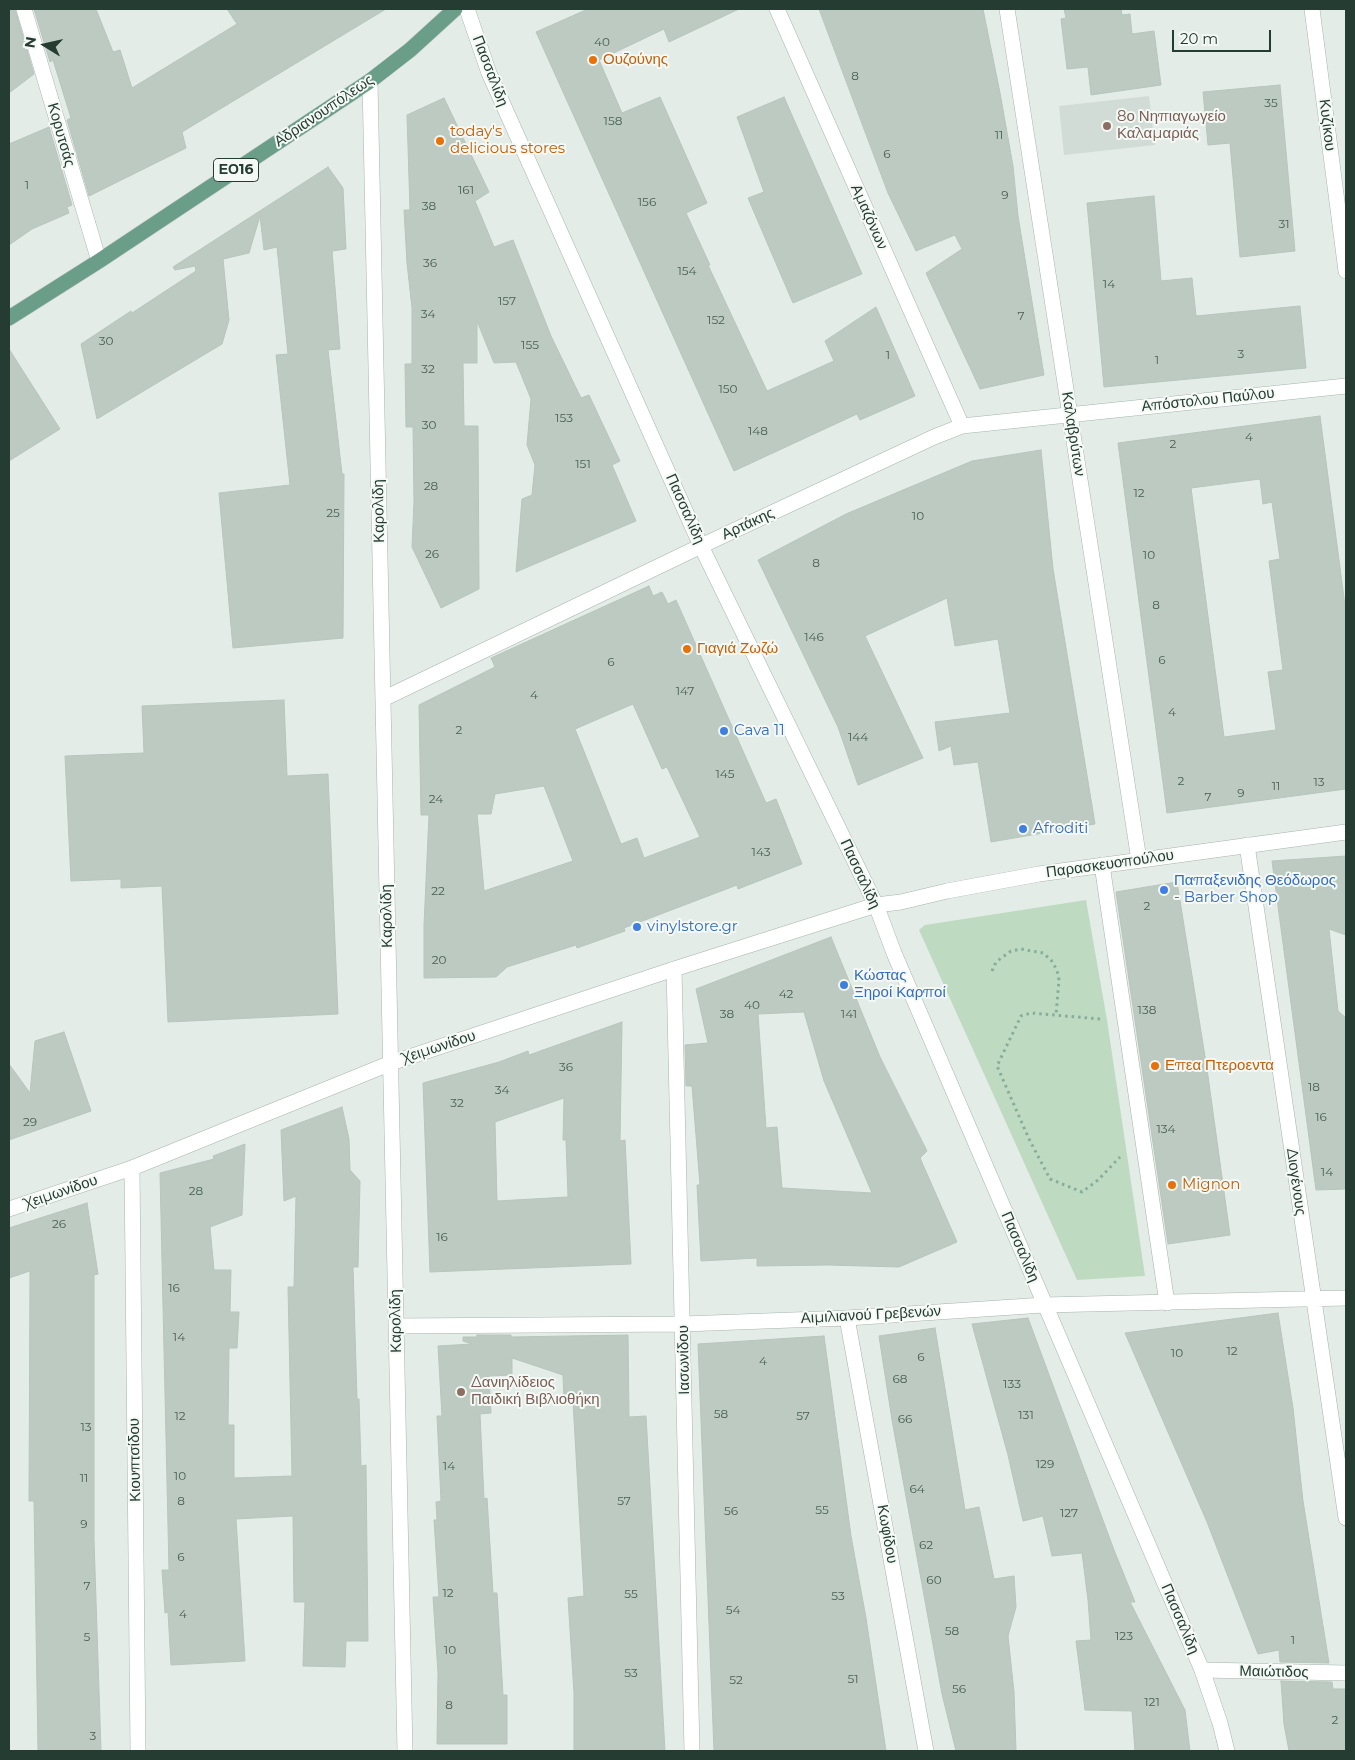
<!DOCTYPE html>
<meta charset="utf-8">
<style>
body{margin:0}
#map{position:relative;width:1355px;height:1760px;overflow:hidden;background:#e4ece7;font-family:Montserrat,sans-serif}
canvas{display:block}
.frame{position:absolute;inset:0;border:10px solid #243c32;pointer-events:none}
.north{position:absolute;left:20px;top:20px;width:50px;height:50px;-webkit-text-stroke:4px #f4f9f5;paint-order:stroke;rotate:280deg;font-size:14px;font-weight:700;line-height:20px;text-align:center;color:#243c32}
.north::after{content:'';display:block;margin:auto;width:18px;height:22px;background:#243c32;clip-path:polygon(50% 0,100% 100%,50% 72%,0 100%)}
.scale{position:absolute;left:1172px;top:30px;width:99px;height:22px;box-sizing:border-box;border:2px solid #243c32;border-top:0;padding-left:6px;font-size:15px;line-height:18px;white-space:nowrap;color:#243c32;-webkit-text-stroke:4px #f4f9f5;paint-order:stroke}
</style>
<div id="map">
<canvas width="1355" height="1760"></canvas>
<div class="frame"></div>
<div class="north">N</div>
<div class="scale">20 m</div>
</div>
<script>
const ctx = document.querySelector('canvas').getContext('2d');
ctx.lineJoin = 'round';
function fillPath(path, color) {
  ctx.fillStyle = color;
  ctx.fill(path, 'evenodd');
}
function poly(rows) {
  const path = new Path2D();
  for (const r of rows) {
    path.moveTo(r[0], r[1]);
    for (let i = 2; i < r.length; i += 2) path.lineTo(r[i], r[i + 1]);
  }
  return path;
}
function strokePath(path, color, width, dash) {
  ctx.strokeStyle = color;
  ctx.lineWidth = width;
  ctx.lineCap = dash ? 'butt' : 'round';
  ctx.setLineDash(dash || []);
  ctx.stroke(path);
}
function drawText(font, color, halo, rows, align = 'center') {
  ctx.font = font + ' Montserrat,sans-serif';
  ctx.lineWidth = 4;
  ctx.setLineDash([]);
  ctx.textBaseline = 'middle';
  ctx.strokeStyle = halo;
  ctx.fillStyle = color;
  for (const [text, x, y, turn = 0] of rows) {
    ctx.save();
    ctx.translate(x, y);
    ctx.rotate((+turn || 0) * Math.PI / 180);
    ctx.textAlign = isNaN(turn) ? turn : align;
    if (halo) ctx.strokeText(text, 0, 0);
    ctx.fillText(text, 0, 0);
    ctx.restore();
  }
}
fillPath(poly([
 [1149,96,1155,145,1064,155,1059,106]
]), '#d2dcd6');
fillPath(poly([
 [1086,900,1107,1020,1145,1276,1077,1280,919,930,925,925]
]), '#bedbc1');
const building = poly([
 [9,9,15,9,34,74,9,93,9,9],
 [34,9,96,9,113,52,120,50,132,88,237,24,227,9,386,9,182,132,186,148,89,196,67,120,71,118,53,60,50,62,34,9],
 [588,9,739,9,669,42,664,29,599,60,622,113,660,97,707,203,686,213,710,265,708,265,767,391,834,361,825,341,876,307,915,396,860,420,857,414,734,471,536,32,588,9],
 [819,9,983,9,1000,93,1013,166,1018,216,1044,375,980,389,926,273,962,249,955,235,916,251,888,193,819,9],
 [1064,9,1121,9,1122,15,1130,14,1132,34,1154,31,1161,85,1091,95,1088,67,1067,69,1061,19,1066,18,1064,9],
 [1280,85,1295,251,1240,257,1230,143,1208,145,1203,92,1280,85],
 [784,97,862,274,793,303,748,198,764,192,737,117,784,97],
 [444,98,489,192,475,201,494,247,513,240,551,336,581,398,589,395,620,461,612,465,636,521,516,572,522,499,532,495,535,465,527,445,531,399,516,362,494,363,477,321,477,363,463,363,464,426,478,426,479,589,441,608,412,547,414,502,413,427,406,427,405,364,412,364,412,308,407,263,404,210,410,210,407,115,444,98],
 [49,127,72,205,67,207,69,213,32,229,9,245,9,144,49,127],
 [328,167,343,188,346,249,332,251,340,349,328,350,342,474,344,474,343,638,233,648,219,493,290,485,276,355,288,354,277,247,264,250,260,216,249,253,223,259,229,320,222,344,97,419,81,344,131,311,132,313,196,271,195,266,175,270,173,267,328,167],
 [1154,196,1161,281,1192,278,1196,316,1300,306,1306,368,1104,387,1087,203,1154,196],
 [9,349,60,429,9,461,9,349],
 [1320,416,1346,613,1346,789,1167,813,1118,443,1320,416],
 [1260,479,1263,504,1272,502,1280,559,1269,561,1283,670,1268,672,1276,730,1224,737,1191,488,1260,479],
 [1041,450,1053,569,1095,824,991,842,978,762,954,765,951,746,939,751,935,722,1010,713,998,639,955,646,947,598,865,636,923,758,858,785,838,727,758,560,846,514,972,461,1041,450],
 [649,586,653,596,662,592,668,604,676,600,766,803,776,799,802,864,738,889,737,885,624,928,625,931,577,948,576,945,507,967,496,977,424,978,424,925,429,815,421,815,419,705,495,667,491,658,649,586],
 [633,704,662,769,667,767,700,837,644,858,637,838,621,844,575,729,633,704],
 [544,786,573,861,484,891,477,814,491,814,495,794,544,786],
 [284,700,287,776,328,774,338,1014,168,1022,162,886,121,888,121,879,71,881,65,756,144,753,142,706,284,700],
 [1346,856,1346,935,1329,929,1338,1011,1346,1018,1346,1189,1316,1190,1272,861,1346,856],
 [1177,882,1207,1069,1230,1235,1168,1244,1116,892,1177,882],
 [831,937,880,1057,927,1151,920,1158,957,1242,899,1267,828,1265,757,1266,757,1258,701,1261,697,1185,700,1185,692,1086,686,1086,685,1045,708,1043,696,989,831,937],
 [804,1012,824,1081,872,1193,782,1188,777,1127,766,1128,758,1014,804,1012],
 [622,1022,620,1141,625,1140,631,1264,430,1272,423,1083,499,1062,528,1051,529,1055,622,1022],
 [564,1098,563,1140,566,1140,568,1197,497,1201,495,1122,564,1098],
 [64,1032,91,1111,9,1140,9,1064,30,1093,35,1041,64,1032],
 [342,1107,349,1139,350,1170,360,1181,358,1267,353,1267,357,1399,359,1399,361,1466,366,1465,368,1641,346,1641,345,1667,303,1666,305,1602,294,1602,293,1516,236,1519,245,1661,171,1665,168,1612,165,1613,162,1570,169,1570,160,1173,214,1159,213,1156,245,1144,242,1215,210,1227,214,1270,231,1270,230,1312,239,1312,237,1348,229,1348,228,1425,234,1425,234,1478,292,1476,288,1287,294,1287,296,1196,284,1201,281,1130,342,1107],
 [87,1203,98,1274,94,1275,94,1540,101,1751,38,1751,34,1501,29,1501,30,1271,9,1278,9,1228,87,1203],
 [1278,1313,1293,1408,1303,1501,1329,1663,1280,1662,1279,1650,1258,1654,1207,1522,1125,1333,1278,1313],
 [1028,1318,1114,1550,1135,1602,1130,1602,1185,1710,1190,1751,1135,1751,1132,1711,1085,1710,1076,1641,1091,1640,1088,1600,1082,1553,1052,1556,1043,1516,1023,1521,1008,1455,972,1324,1028,1318],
 [935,1328,965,1510,979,1507,994,1579,1014,1576,1016,1607,1008,1636,1014,1692,1016,1751,956,1751,942,1694,892,1420,879,1336,935,1328],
 [477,1335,511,1335,511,1337,628,1335,629,1417,646,1416,665,1751,574,1751,574,1693,568,1598,584,1596,573,1401,564,1401,563,1375,512,1358,512,1375,489,1376,491,1413,480,1414,484,1499,487,1498,493,1593,497,1593,503,1695,507,1695,507,1744,437,1744,438,1673,433,1597,439,1597,434,1520,437,1520,436,1502,441,1501,437,1416,442,1416,438,1346,472,1344,463,1341,463,1337,477,1337,477,1335],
 [824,1336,851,1536,866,1618,886,1751,714,1751,698,1344,824,1336],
 [1281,1681,1332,1682,1333,1689,1346,1689,1346,1751,1289,1751,1284,1724,1281,1681]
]);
fillPath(building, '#bccac2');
strokePath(building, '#b6c5bd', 1);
const pedestrian = poly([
 [1102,865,1167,1303]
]);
const minor = poly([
 [24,9,99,261],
 [777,9,962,426],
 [1007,9,1139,860],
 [1312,9,1346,271],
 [370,81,405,1751],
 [383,699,701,546],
 [1247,845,1346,1518],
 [674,969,692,1751],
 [132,1168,138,1751],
 [9,1209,132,1168,391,1063,674,969,876,905],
 [847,1318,926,1751],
 [396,1326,683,1324,847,1318,1044,1305,1346,1298],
 [1202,1670,1346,1673]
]);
const tertiary = poly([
 [876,905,901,902,947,891,1039,874,1346,832]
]);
const secondary = poly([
 [467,9,489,73,701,546,876,905,894,953,1202,1670,1220,1723,1227,1751],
 [701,546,934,437,962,426,1346,386]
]);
const primary = poly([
 [9,318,99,261,370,81,410,50,455,9]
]);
strokePath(pedestrian, '#a7b4ad', 16);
strokePath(minor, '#a7b4ad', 16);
strokePath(tertiary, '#a7b4ad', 16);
strokePath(secondary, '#a3b7ad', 16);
strokePath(primary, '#c2c8c6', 16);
strokePath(poly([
 [992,971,996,962,1011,951,1021,949,1043,953,1051,960,1057,970,1059,980,1056,1015],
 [1100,1019,1031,1013,1021,1016,997,1066,1029,1139,1050,1179,1082,1192,1098,1180,1120,1157]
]), '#86ad9b', 3, [2.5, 4]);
strokePath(pedestrian, '#fff', 15);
strokePath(minor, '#fff', 15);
strokePath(tertiary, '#fff', 15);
strokePath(secondary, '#fff', 15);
strokePath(primary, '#6b9e89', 15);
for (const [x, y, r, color] of [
 [593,60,5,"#e8710a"],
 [1107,126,5,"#8d6e63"],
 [440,141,5,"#e8710a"],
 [687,649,5,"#e8710a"],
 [724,731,5,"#3f7fe0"],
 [1023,829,5,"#3f7fe0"],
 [1164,890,5,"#3f7fe0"],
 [637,927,5,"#3f7fe0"],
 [844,985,5,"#3f7fe0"],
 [1155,1066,5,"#e8710a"],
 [1172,1185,5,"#e8710a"],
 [461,1392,5,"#8d6e63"]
]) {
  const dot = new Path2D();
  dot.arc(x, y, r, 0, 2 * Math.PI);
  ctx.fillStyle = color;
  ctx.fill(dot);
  strokePath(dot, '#f4f9f5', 2);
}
drawText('12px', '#4a6056', null, [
 ["40",602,42],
 ["8",855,76],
 ["35",1271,103],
 ["158",613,121],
 ["11",999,135],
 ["6",887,154],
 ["1",27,185],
 ["161",466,190],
 ["9",1005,195],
 ["156",647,202],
 ["38",429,206],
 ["31",1284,224],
 ["36",430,263],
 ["154",687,271],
 ["14",1109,284],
 ["157",507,301],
 ["34",428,314],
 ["7",1021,316],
 ["152",716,320],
 ["30",106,341],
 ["155",530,345],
 ["3",1241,354],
 ["1",888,355],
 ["1",1157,360],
 ["32",428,369],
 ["150",728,389],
 ["153",564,418],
 ["30",429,425],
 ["148",758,431],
 ["4",1249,437],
 ["2",1173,444],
 ["151",583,464],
 ["28",431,486],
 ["12",1139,493],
 ["25",333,513],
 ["10",918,516],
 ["26",432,554],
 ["10",1149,555],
 ["8",816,563],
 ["8",1156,605],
 ["146",814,637],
 ["6",1162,660],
 ["6",611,662],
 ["147",685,691],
 ["4",534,695],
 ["4",1172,712],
 ["2",459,730],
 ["144",858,737],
 ["145",725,774],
 ["2",1181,781],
 ["13",1319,782],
 ["11",1276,786],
 ["9",1241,793],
 ["7",1208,797],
 ["24",436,799],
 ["143",761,852],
 ["22",438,891],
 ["2",1147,906],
 ["20",439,960],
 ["42",786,994],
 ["40",752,1005],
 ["138",1147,1010],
 ["38",727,1014],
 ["141",849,1014],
 ["36",566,1067],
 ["18",1314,1087],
 ["34",502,1090],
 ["32",457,1103],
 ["16",1321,1117],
 ["29",30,1122],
 ["134",1166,1129],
 ["14",1327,1172],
 ["28",196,1191],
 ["26",59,1224],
 ["16",442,1237],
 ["16",174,1288],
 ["14",179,1337],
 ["12",1232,1351],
 ["10",1177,1353],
 ["6",921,1357],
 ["4",763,1361],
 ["68",900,1379],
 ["133",1012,1384],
 ["58",721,1414],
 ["131",1026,1415],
 ["12",180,1416],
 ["57",803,1416],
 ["66",905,1419],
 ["13",86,1427],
 ["129",1045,1464],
 ["14",449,1466],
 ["10",180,1476],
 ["11",84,1478],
 ["64",917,1489],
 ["8",181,1501],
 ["57",624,1501],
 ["55",822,1510],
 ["56",731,1511],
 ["127",1069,1513],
 ["9",84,1524],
 ["62",926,1545],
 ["6",181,1557],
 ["60",934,1580],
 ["7",87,1586],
 ["12",448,1593],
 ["55",631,1594],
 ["53",838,1596],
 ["54",733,1610],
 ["4",183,1614],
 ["58",952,1631],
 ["123",1124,1636],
 ["5",87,1637],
 ["1",1293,1640],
 ["10",450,1650],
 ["53",631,1673],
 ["51",853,1679],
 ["52",736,1680],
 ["56",959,1689],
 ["121",1152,1702],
 ["8",449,1705],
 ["2",1335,1720],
 ["3",93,1736]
]);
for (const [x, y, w] of [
 [236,170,45]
]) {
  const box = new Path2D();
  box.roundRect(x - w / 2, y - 11.5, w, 23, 4);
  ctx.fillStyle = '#f4f9f5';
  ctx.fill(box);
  strokePath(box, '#243c32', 1);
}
drawText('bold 14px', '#243c32', null, [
 ["ΕΟ16",236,170]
]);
drawText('15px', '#c56008', '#f4f9f5', [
 ["Ουζούνης",603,60],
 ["today's",450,132],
 ["delicious stores",450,149],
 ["Γιαγιά Ζωζώ",697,649],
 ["Επεα Πτεροεντα",1165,1066],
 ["Mignon",1182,1185]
], 'left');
drawText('15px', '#243c32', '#f4f9f5', [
 ["Πασσαλίδη",490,71,69],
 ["Αδριανουπόλεως",324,111,-34],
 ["Κυζίκου",1327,125,83],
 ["Κορυτσάς",61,135,74],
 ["Αμαζόνων",869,217,66],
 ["Απόστολου Παύλου",1208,400,-6],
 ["Καλαβρύτων",1073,434,81],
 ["Πασσαλίδη",685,509,66],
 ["Καρολίδη",379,511,-91],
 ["Αρτάκης",748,524,-25],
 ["Παρασκευοπούλου",1110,864,-8],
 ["Πασσαλίδη",860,874,65],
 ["Καρολίδη",387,916,-91],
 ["Χειμωνίδου",439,1047,-18],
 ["Διογένους",1296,1182,82],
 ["Χειμωνίδου",61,1192,-19],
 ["Πασσαλίδη",1020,1247,67],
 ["Αιμιλιανού Γρεβενών",871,1315,-3],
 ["Καρολίδη",396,1321,-91],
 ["Ιασωνίδου",684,1360,-91],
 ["Κιουπτσίδου",135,1460,-91],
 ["Κωφίδου",887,1534,80],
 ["Πασσαλίδη",1180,1619,67],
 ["Μαιώτιδος",1274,1672,1]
]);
drawText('15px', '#785e54', '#f4f9f5', [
 ["8ο Νηπιαγωγείο",1117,117],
 ["Καλαμαριάς",1117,134],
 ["Δανιηλίδειος",471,1383],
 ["Παιδική Βιβλιοθήκη",471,1400]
], 'left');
drawText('15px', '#366cbe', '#f4f9f5', [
 ["Cava 11",734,731],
 ["Afroditi",1033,829],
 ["Παπαξενιδης Θεόδωρος",1174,881],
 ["- Barber Shop",1174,898],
 ["vinylstore.gr",647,927],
 ["Κώστας",854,976],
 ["Ξηροί Καρποί",854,993]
], 'left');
</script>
